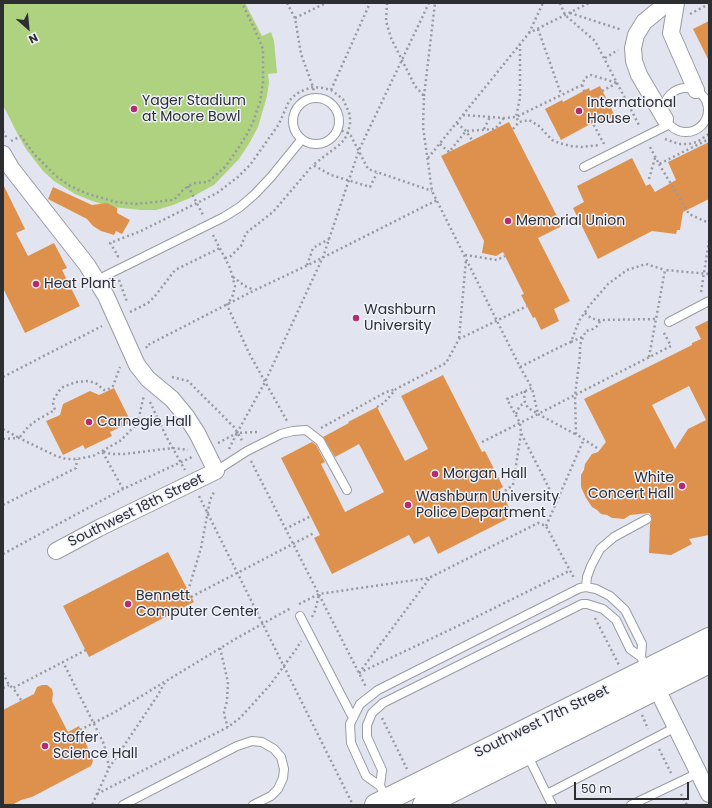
<!DOCTYPE html>
<style>
body{margin:0}
#map{position:relative;width:712px;height:808px;overflow:hidden;background:#e2e5ef;font-family:Poppins,sans-serif}
canvas{display:block}
.frame{position:absolute;inset:0;border:4px solid #2d2e32;pointer-events:none}
.north{position:absolute;left:8px;top:8px;width:40px;height:40px;-webkit-text-stroke:3px #f0f2fc;paint-order:stroke;rotate:153deg;font-size:11px;font-weight:700;line-height:16px;text-align:center;color:#2d2e32}
.north::after{content:'';display:block;margin:auto;width:14px;height:18px;background:#2d2e32;clip-path:polygon(50% 0,100% 100%,50% 72%,0 100%)}
.scale{position:absolute;left:574px;top:782px;width:115px;height:18px;box-sizing:border-box;border:2px solid #2d2e32;border-top:0;padding-left:5px;font-size:12px;line-height:14px;white-space:nowrap;color:#2d2e32;-webkit-text-stroke:3px #f0f2fc;paint-order:stroke}
</style>
<div id="map">
<canvas width="712" height="808"></canvas>
<div class="frame"></div>
<div class="north">N</div>
<div class="scale">50 m</div>
</div>
<script>
const ctx = document.querySelector('canvas').getContext('2d');
ctx.lineJoin = 'round';
function fillPath(path, color) {
  ctx.fillStyle = color;
  ctx.fill(path, 'evenodd');
}
function poly(rows) {
  const path = new Path2D();
  for (const r of rows) {
    if (r.length === 3) {
      path.moveTo(r[0] + r[2], r[1]);
      path.arc(r[0], r[1], r[2], 0, 2 * Math.PI);
      continue;
    }
    path.moveTo(r[0], r[1]);
    for (let i = 2; i < r.length; i += 2) path.lineTo(r[i], r[i + 1]);
  }
  return path;
}
function strokePath(path, color, width, dash) {
  ctx.strokeStyle = color;
  ctx.lineWidth = width;
  ctx.lineCap = dash ? 'butt' : 'round';
  ctx.setLineDash(dash || []);
  ctx.stroke(path);
}
function drawText(font, color, halo, rows, align = 'center') {
  ctx.font = font + ' Poppins,sans-serif';
  ctx.lineWidth = 3;
  ctx.setLineDash([]);
  ctx.textBaseline = 'middle';
  ctx.strokeStyle = halo;
  ctx.fillStyle = color;
  for (const [text, x, y, turn = 0] of rows) {
    ctx.save();
    ctx.translate(x, y);
    ctx.rotate((+turn || 0) * Math.PI / 180);
    ctx.textAlign = isNaN(turn) ? turn : align;
    if (halo) ctx.strokeText(text, 0, 0);
    ctx.fillText(text, 0, 0);
    ctx.restore();
  }
}
fillPath(poly([
 [3,3,245,3,262,36,271,32,274,41,277,73,268,74,269,83,267,96,258,127,250,142,239,159,214,185,190,198,173,205,156,210,141,210,112,207,92,201,75,194,54,181,43,171,26,149,17,133,3,105]
]), '#aed27f');
fillPath(poly([
 [709,21,709,61,693,29],
 [600,86,615,116,599,124,598,120,561,140,545,109,562,100,563,102,589,88,590,91],
 [509,122,562,226,538,238,570,301,554,309,559,321,541,330,535,317,533,318,521,295,524,294,503,252,496,256,482,253,484,241,441,156],
 [709,142,709,199,683,212,680,230,677,230,676,234,652,231,598,259,573,208,584,202,577,186,632,158,646,186,650,184,655,192,676,180,668,162],
 [3,184,25,229,16,233,28,256,54,243,67,268,62,270,80,306,25,333,3,288],
 [53,187,92,205,107,203,117,208,117,213,130,220,122,234,116,231,114,235,101,231,93,226,87,219,48,199],
 [709,320,709,535,689,539,692,544,671,555,649,553,650,524,652,520,650,513,630,515,624,519,612,518,607,515,601,514,597,510,592,507,586,498,581,487,581,475,584,470,585,464,592,454,598,452,606,442,584,399,692,345,692,343,701,339,695,327],
 [689,386,706,420,688,429,675,449,652,405],
 [443,375,482,452,485,451,503,487,500,489,513,516,438,554,429,536,414,544,409,535,332,574,314,538,320,535,281,458,312,442,316,445,325,462,321,464,345,512,384,492,359,444,335,457,323,437,349,423,348,422,377,407,405,461,428,449,401,396],
 [114,388,131,422,110,432,112,436,85,449,83,445,63,455,46,421,60,415,63,404,90,391,99,395],
 [168,552,194,602,89,657,63,606],
 [42,685,47,685,52,689,53,694,52,701,68,732,79,726,93,761,91,766,32,797,21,800,12,805,3,805,3,710,34,694,37,687]
]), '#de914d');
const lane = poly([
 [686,110,22],
 [316,121,23],
 [584,167,668,125],
 [97,280,224,217,240,207,255,194,271,177,302,139],
 [669,322,709,301],
 [216,471,247,451,281,434,293,431,306,430,320,441,347,490],
 [586,587,587,577,591,566,600,549,614,537,647,519],
 [300,616,353,718],
 [527,754,552,805],
 [380,786,382,770,367,737,367,725,372,713,383,703,582,604,587,604,603,609,616,620,630,649,641,657],
 [547,794,676,727],
 [387,799,380,786,366,776,351,743,350,724,360,704,378,690,580,588,586,587,596,589,610,596,625,610,642,644,641,657,647,669],
 [123,805,237,746,252,741,262,742,274,749,281,757,284,769,283,778,278,789,271,796,253,805],
 [631,805,698,773]
]);
const street = poly([
 [676,3,671,33,696,90],
 [665,119,639,75,634,61,633,48,636,35,644,22,667,3],
 [3,154,11,168,87,265,106,296,137,365,148,379,172,399,186,416,197,433,216,471,99,528,56,551],
 [652,679,709,794]
]);
const secondary = poly([
 [376,805,709,639],
 [424,805,709,662]
]);
strokePath(lane, '#999ba4', 10);
strokePath(street, '#999ba4', 18);
strokePath(secondary, '#999ba4', 24);
strokePath(poly([
 [287,3,295,18,301,54,313,87,315,98],
 [387,3,386,21,391,38,415,86,424,96,423,127,432,191,520,367,532,388,507,399,520,423,521,433,556,502],
 [560,3,565,15,595,41,640,127],
 [570,13,622,30],
 [690,14,709,4],
 [295,18,326,3],
 [538,29,561,94],
 [529,33,543,3],
 [520,44,520,98,516,117,519,122,529,120,539,126,552,140,559,143,571,146,582,147,600,145],
 [605,58,618,50],
 [582,85,584,91],
 [331,90,370,3],
 [602,91,617,83],
 [424,96,435,3],
 [463,115,504,118,516,117,582,85,585,78,591,75,617,83],
 [589,116,604,144],
 [457,123,466,131,472,140],
 [337,129,348,133,351,136,368,169,432,191],
 [484,129,490,117],
 [513,129,519,122],
 [3,131,7,139],
 [665,139,679,144,689,144,697,142,709,134],
 [11,141,21,136,34,154,56,176,70,186,85,193,116,202,136,204,173,200,177,197,182,191,188,186,195,183,208,182,225,167,235,153,246,136,253,122,260,102,263,83,263,49,256,32,242,3],
 [440,144,449,152,466,131,495,129,504,118],
 [650,147,659,164,709,139],
 [428,158,529,33,589,3],
 [659,164,689,214,709,223],
 [649,179,655,158],
 [188,186,203,215],
 [213,235,230,268,235,286,233,295,227,305,249,353,287,421],
 [465,255,497,260,505,256],
 [117,257,118,256,110,243,141,231,217,193,238,177,250,165,279,124,289,101,296,94,304,90,313,87,323,88,331,90,343,99,350,115,350,124,348,133,344,140,339,145,313,165,331,175,370,187,377,173],
 [225,258,231,256,241,246,246,233,273,212,313,165],
 [307,265,313,248,329,239],
 [233,277,245,286,254,290],
 [119,280,127,302],
 [701,292,709,241],
 [130,312,148,303,155,296,175,270,220,248],
 [585,313,591,318,598,320,658,319],
 [459,338,466,260],
 [571,342,582,337],
 [147,348,146,346,255,290,306,266,437,200],
 [649,357,665,270,709,274],
 [520,367,564,345,571,342,579,321,589,306,608,284,627,270,646,264,665,270],
 [3,377,102,326],
 [172,377,188,381,234,427,243,442],
 [525,391,524,400,528,408,537,413],
 [150,402,167,438,185,470],
 [377,407,384,403,396,389,446,363,459,339,527,306],
 [516,414,519,407,525,402],
 [321,428,386,392,396,389],
 [3,429,19,438,28,427,37,420,55,410,53,403,54,399,59,391,63,387,76,382,89,381,97,384,104,390,107,390,113,386,120,367],
 [257,432,237,433,265,382,323,257,359,150,429,3],
 [575,434,538,414,575,395,580,356,580,345,583,337,586,331,593,329,597,326,601,320],
 [3,439,19,438,56,456,66,459,77,459,93,456,120,441,136,425,139,417,144,395],
 [482,442,538,414,532,388],
 [218,443,237,433],
 [597,448,576,434,575,395,671,346,663,331],
 [229,449,237,433],
 [251,461,366,687],
 [123,489,102,451,111,454,124,454,173,448,188,450],
 [505,491,513,485,521,433],
 [199,496,353,805],
 [3,505,76,468,77,459],
 [546,526,584,439],
 [285,529,311,516],
 [3,554,123,489,192,457],
 [188,591,201,548,210,500,215,490],
 [191,597,314,533],
 [299,604,319,594,429,578,538,523,546,526,574,578],
 [312,617,315,611,319,595],
 [595,618,619,665],
 [220,648,228,682,227,701,224,712,225,718,228,727],
 [86,650,63,662,103,742,106,751,109,768,92,805],
 [3,673,9,685,13,688],
 [359,673,462,624,569,571],
 [359,673,429,579],
 [3,688,9,685],
 [21,700,13,688,63,662],
 [642,715,648,729],
 [382,718,407,769],
 [80,730,115,712,237,638,291,608],
 [659,749,671,773],
 [109,768,158,695,165,682],
 [97,794,228,727,240,718,270,685,297,648,301,641],
 [681,794,687,805]
]), '#989aa2', 2.5, [2, 3]);
strokePath(lane, '#fff', 8);
strokePath(street, '#fff', 16);
strokePath(secondary, '#fff', 22);
for (const [x, y, r, color] of [
 [134,109,4,"#b32c6f"],
 [579,111,4,"#b32c6f"],
 [508,221,4,"#b32c6f"],
 [36,284,4,"#b32c6f"],
 [356,318,4,"#b32c6f"],
 [89,422,4,"#b32c6f"],
 [435,474,4,"#b32c6f"],
 [682,486,4,"#b32c6f"],
 [408,505,4,"#b32c6f"],
 [128,604,4,"#b32c6f"],
 [45,746,4,"#b32c6f"]
]) {
  const dot = new Path2D();
  dot.arc(x, y, r, 0, 2 * Math.PI);
  ctx.fillStyle = color;
  ctx.fill(dot);
  strokePath(dot, '#f0f2fc', 1.5);
}
drawText('14px', '#2d2e32', '#f0f2fc', [
 ["Yager Stadium",142,101],
 ["at Moore Bowl",142,117],
 ["International",587,103],
 ["House",587,119],
 ["Memorial Union",516,221],
 ["Heat Plant",44,284],
 ["Washburn",364,310],
 ["University",364,326],
 ["Carnegie Hall",97,422],
 ["Morgan Hall",443,474],
 ["White",674,478,"right"],
 ["Concert Hall",674,494,"right"],
 ["Washburn University",416,497],
 ["Police Department",416,513],
 ["Bennett",136,596],
 ["Computer Center",136,612],
 ["Stoffer",53,738],
 ["Science Hall",53,754]
], 'left');
drawText('14px', '#2d2e32', '#f0f2fc', [
 ["Southwest 18th Street",136,511,-26],
 ["Southwest 17th Street",542,722,-26]
]);
</script>
